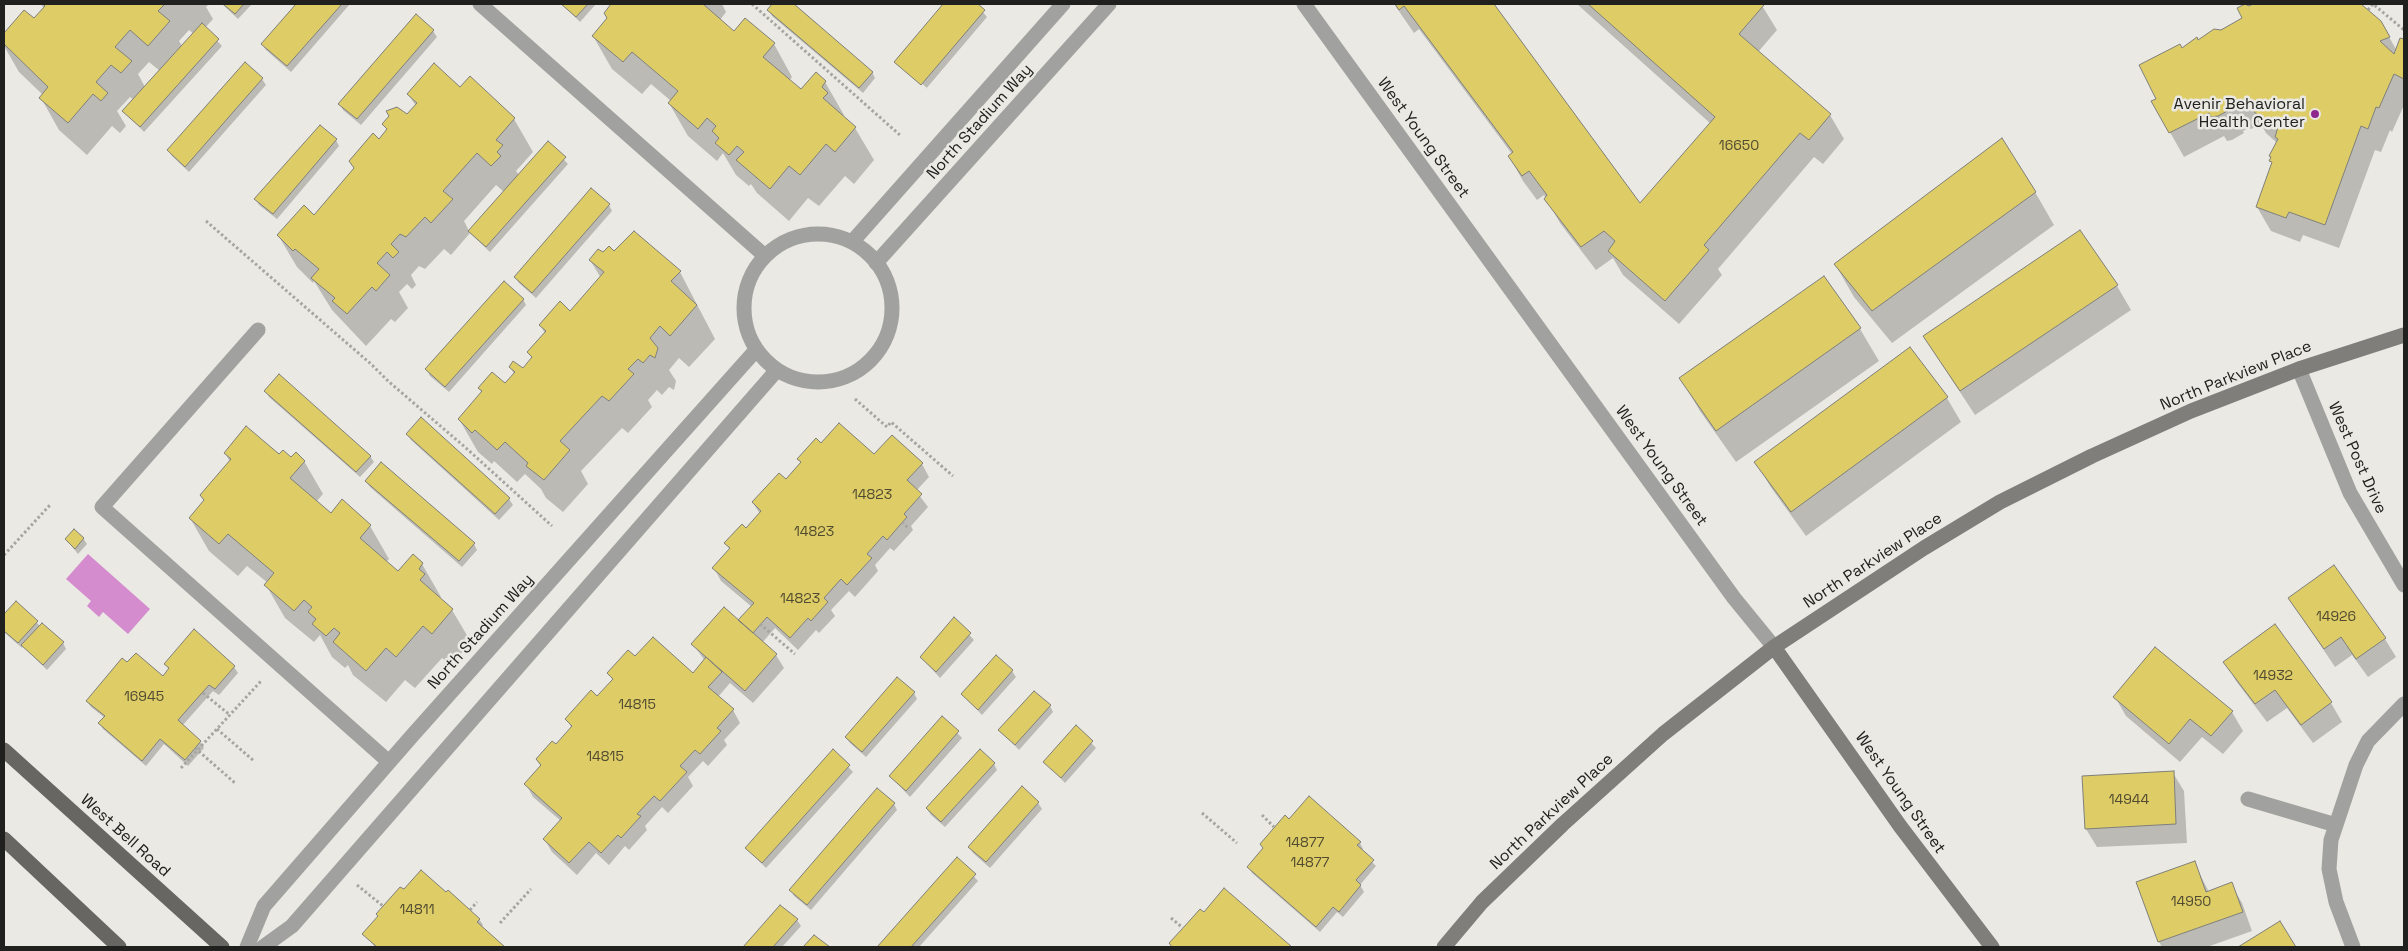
<!DOCTYPE html>
<style>
body{margin:0}
#map{position:relative;width:2408px;height:951px;overflow:hidden;background:#eae9e3;font-family:"Space Grotesk",sans-serif}
canvas{display:block}
.frame{position:absolute;inset:0;border:5px solid #20201e;pointer-events:none}
</style>
<div id="map">
<canvas width="2408" height="951"></canvas>
<div class="frame"></div>
</div>
<script>
const ctx = document.querySelector('canvas').getContext('2d');
ctx.lineJoin = 'round';
function fillPath(path, color) {
  ctx.fillStyle = color;
  ctx.fill(path, 'evenodd');
}
function poly(rows) {
  const path = new Path2D();
  for (const r of rows) {
    if (r.length === 3) {
      path.moveTo(r[0] + r[2], r[1]);
      path.arc(r[0], r[1], r[2], 0, 2 * Math.PI);
      continue;
    }
    path.moveTo(r[0], r[1]);
    for (let i = 2; i < r.length; i += 2) path.lineTo(r[i], r[i + 1]);
  }
  return path;
}
function strokePath(path, color, width, dash) {
  ctx.strokeStyle = color;
  ctx.lineWidth = width;
  ctx.lineCap = dash ? 'butt' : 'round';
  ctx.setLineDash(dash || []);
  ctx.stroke(path);
}
function drawText(font, color, halo, rows, align = 'center') {
  ctx.font = font + ' "Space Grotesk",sans-serif';
  ctx.lineWidth = 5;
  ctx.setLineDash([]);
  ctx.textBaseline = 'middle';
  ctx.strokeStyle = halo;
  ctx.fillStyle = color;
  for (const [text, x, y, turn = 0] of rows) {
    ctx.save();
    ctx.translate(x, y);
    ctx.rotate((+turn || 0) * Math.PI / 180);
    ctx.textAlign = isNaN(turn) ? turn : align;
    if (halo) ctx.strokeText(text, 0, 0);
    ctx.fillText(text, 0, 0);
    ctx.restore();
  }
}
fillPath(poly([
 [88,554,150,609,128,634,103,612,99,617,87,606,91,601,66,579]
]), '#d48ccf');
fillPath(poly([
 [41,4,209,4,206,7,213,19,205,28,222,46,144,132,124,111,134,100,130,97,117,111,126,126,120,133,112,126,87,155,59,130,41,98,43,95,19,72,4,46,4,35,24,12,34,20,44,9],
 [189,30,194,34,182,46,179,41],
 [149,62,160,71,145,87,138,74],
 [222,4,252,4,238,19],
 [297,4,350,4,291,72,266,50,262,44],
 [562,4,596,4,580,22],
 [613,4,722,4,726,12,720,20,734,32,774,44,792,77,789,81,801,91,816,74,825,82,844,115,842,117,855,128,874,160,854,184,845,176,819,206,808,198,789,221,757,193,751,184,749,186,736,175,723,153,717,161,688,136,669,103,671,101,651,84,642,94,612,69,593,36,609,19,605,13],
 [774,4,792,4,872,72,875,78,863,93,772,16,769,10],
 [945,4,976,4,987,17,925,90,899,68,925,90,927,88,899,64,899,67,896,62],
 [1394,4,1492,4,1640,205,1711,124,1577,4,1761,4,1777,30,1758,52,1830,115,1844,139,1823,164,1814,157,1718,269,1722,275,1679,324,1623,275,1613,258,1596,270,1560,223,1544,195,1537,200,1523,181,1509,156,1512,154,1419,29,1414,33],
 [2247,4,2249,8,2255,4,2359,4,2380,21,2397,51,2401,40,2404,41,2404,105,2392,132,2390,130,2381,152,2375,150,2339,248,2303,235,2300,242,2271,231,2257,207,2273,165,2270,156,2277,143,2266,133,2261,124,2251,129,2249,128,2243,131,2244,133,2232,140,2227,141,2224,136,2184,157,2153,102,2158,99,2181,49,2244,18,2239,9],
 [416,16,433,31,437,37,361,125,343,110,340,104],
 [470,78,514,119,533,152,516,171,519,175,548,143,568,164,490,252,470,233,451,255,444,249,425,269,419,266,411,275,416,285,412,289,407,284,399,292,408,308,395,322,391,319,366,346,332,310,314,281,313,283,297,267,278,235,314,217,355,169,350,162,379,140,387,130,384,124,407,116,416,106,408,94,460,89],
 [496,185,504,192,469,231,464,221],
 [262,79,266,85,189,172,172,156,168,150],
 [320,127,336,140,339,146,277,219,259,205,256,199],
 [2035,192,2054,225,1892,343,1854,297,1835,264],
 [609,205,612,211,536,298,519,283,515,277],
 [634,232,680,272,715,339,689,367,679,358,669,370,676,381,674,390,669,387,662,395,657,390,648,400,652,407,628,433,622,428,581,471,588,484,563,512,546,498,541,489,525,474,517,482,494,461,492,464,478,452,459,419,482,393,479,388,505,385,514,374,510,367,523,369,532,359,529,352,545,334,541,326,570,312,601,278,590,260,603,253,614,253],
 [2117,286,2131,310,1975,415,1924,337],
 [523,299,526,305,449,392,430,376,427,370],
 [1860,329,1879,361,1736,462,1700,411,1681,379],
 [1910,349,1947,398,1961,422,1806,536,1770,486,1756,462],
 [266,391,370,456,374,462,360,477,269,397],
 [407,434,509,499,513,505,499,520,411,440],
 [821,444,922,464,929,477,916,491,928,507,911,526,913,530,894,551,890,548,875,565,878,571,855,597,849,591,831,610,835,616,819,633,816,630,798,650,775,628,762,643,776,655,784,668,753,703,730,683,718,697,733,710,740,723,724,740,727,745,708,766,703,761,688,777,693,786,668,813,662,807,645,826,647,830,629,850,625,846,609,865,596,853,577,875,552,852,545,840,561,821,533,797,526,784,541,767,537,760,556,746,572,728,566,719,597,698,613,681,609,673,635,658,694,675,705,661,693,644,738,621,752,607,721,581,714,568,730,550,726,544,746,530,760,514,753,503,786,481,801,464,799,459],
 [225,453,279,456,304,461,323,494,316,502,331,514,342,501,370,526,389,559,386,562,398,573,422,564,441,597,439,599,452,610,471,642,451,665,442,658,415,688,405,680,386,702,353,675,348,665,345,668,332,657,320,635,314,642,285,618,266,585,268,583,247,566,238,576,209,551,190,518,205,501,230,462],
 [366,481,474,544,477,550,462,567,370,487],
 [83,538,87,544,78,554,66,539],
 [2289,598,2385,639,2396,657,2368,677,2352,655,2335,667],
 [16,602,40,626,63,643,66,649,47,670,23,646,22,648,4,632,4,616],
 [954,619,974,640,940,678,921,657],
 [2275,626,2331,703,2342,722,2313,743,2287,708,2267,722,2236,681,2225,662],
 [194,631,234,667,238,673,219,695,213,691,182,726,200,742,204,748,188,766,164,744,146,766,103,729,100,723,105,718,91,707,87,701,128,664,163,678,169,670,166,664],
 [1012,671,1016,677,982,715,963,695],
 [914,693,917,699,866,757,850,743,846,737],
 [2115,697,2232,712,2243,731,2223,754,2202,737,2180,762,2126,716],
 [1050,706,1053,712,1019,750,1000,730],
 [942,717,962,738,910,797,890,776],
 [1076,727,1096,748,1065,783,1045,762],
 [833,751,853,772,766,868,746,848],
 [994,764,997,770,945,827,931,815,927,809],
 [2173,773,2184,791,2187,843,2097,847,2086,829],
 [1038,803,1042,809,990,868,973,853,970,847],
 [894,804,897,810,811,910,794,896,791,890],
 [1289,820,1360,843,1363,849,1361,851,1376,866,1360,885,1364,892,1343,917,1337,912,1320,932,1252,873,1249,867],
 [957,858,978,881,919,947,878,947],
 [2194,863,2209,892,2231,884,2242,903,2252,931,2207,947,2162,947,2159,942],
 [1225,890,1290,947,1173,947,1171,944,1204,914],
 [404,891,479,919,483,925,481,928,503,947,375,947,364,934],
 [780,907,797,920,801,926,782,947,744,947],
 [2280,923,2294,947,2240,947]
]), '#0003');
const building = poly([
 [43,4,165,4,158,11,170,21,148,46,130,30,115,47,132,61,121,73,111,65,96,82,108,93,101,101,93,94,68,123,39,98,48,87,4,44,4,33,24,10,34,18,45,6,43,4],
 [223,4,244,4,235,14,223,4],
 [296,4,342,4,287,66,261,44,296,4],
 [561,4,588,4,576,17,561,4],
 [611,4,703,4,734,31,745,18,775,43,763,57,801,89,816,72,826,81,822,87,828,93,823,98,856,127,835,152,826,144,800,175,789,166,770,189,736,160,744,152,737,146,729,155,715,143,719,138,712,131,716,126,707,118,698,129,668,103,678,91,632,52,623,62,592,36,607,18,604,13,611,4],
 [772,4,794,4,873,72,859,88,767,10,772,4],
 [943,4,978,4,985,10,921,85,894,62,943,4],
 [1395,4,1494,4,1640,203,1715,117,1588,4,1762,4,1764,5,1739,34,1831,114,1809,140,1800,133,1704,245,1709,250,1665,301,1608,251,1615,241,1604,231,1581,247,1544,199,1547,195,1529,171,1522,176,1508,156,1513,152,1404,6,1399,10,1395,4],
 [2245,4,2249,6,2253,4,2361,4,2381,21,2390,37,2380,41,2394,54,2400,38,2404,39,2404,79,2394,74,2379,108,2376,107,2368,129,2361,126,2325,225,2289,212,2286,218,2256,207,2272,162,2269,161,2271,157,2269,156,2278,139,2275,137,2278,127,2267,123,2251,109,2246,100,2236,105,2235,104,2230,106,2231,109,2218,116,2211,117,2209,113,2169,133,2151,101,2156,99,2139,65,2180,44,2182,48,2197,37,2198,40,2214,29,2221,30,2242,18,2237,8,2245,4],
 [416,14,434,30,357,119,338,104,416,14],
 [202,23,219,39,140,127,122,111,202,23],
 [245,62,263,78,185,167,167,150,245,62],
 [434,63,460,87,470,76,515,118,496,140,503,145,497,152,501,156,491,166,477,153,443,191,453,199,431,223,425,217,406,237,400,234,391,244,399,252,393,258,387,252,377,263,390,275,376,291,372,287,347,314,332,301,335,298,311,278,319,269,295,249,293,251,277,235,304,205,314,215,354,168,349,161,373,133,379,139,387,129,382,124,389,116,386,111,397,107,407,114,417,103,407,94,434,63],
 [320,125,337,139,273,214,254,199,320,125],
 [2002,138,2036,192,1872,311,1834,264,2002,138],
 [548,141,566,157,486,247,468,231,548,141],
 [591,188,610,204,532,293,514,277,591,188],
 [2080,230,2118,285,1960,391,1923,336,2080,230],
 [634,231,681,271,671,281,697,305,670,336,660,326,650,338,658,348,655,358,650,355,643,363,638,359,628,369,634,374,609,401,602,396,560,441,570,450,544,480,526,466,528,463,505,442,497,450,475,430,472,433,458,419,482,391,478,388,492,372,505,383,515,372,509,367,513,361,523,368,532,357,527,352,546,331,539,325,560,301,570,311,604,272,589,260,598,249,603,252,609,246,614,251,634,231],
 [1824,276,1861,328,1716,431,1679,378,1824,276],
 [504,281,524,299,445,387,425,369,504,281],
 [1910,347,1948,397,1791,512,1754,462,1910,347],
 [279,374,371,456,356,472,264,391,279,374],
 [421,417,510,498,495,514,406,434,421,417],
 [839,423,874,454,892,435,923,463,907,480,922,494,904,514,907,517,887,540,883,536,867,554,872,558,847,585,841,579,824,598,828,602,811,621,808,618,790,638,767,617,753,633,738,620,754,603,712,568,730,548,724,543,742,524,746,528,761,511,752,502,779,473,786,479,801,462,797,459,816,438,821,443,839,423],
 [246,426,279,454,283,450,291,457,296,452,305,461,290,478,331,513,342,499,371,525,360,538,398,571,413,554,423,563,419,569,425,574,420,580,453,609,432,634,423,626,396,657,386,648,366,671,333,642,340,633,334,628,326,636,312,624,316,619,308,612,312,607,304,600,294,611,264,585,274,573,228,534,219,544,189,518,204,500,200,495,231,459,224,453,246,426],
 [381,462,475,543,459,561,365,481,381,462],
 [74,529,84,538,75,549,65,539,74,529],
 [2334,565,2386,638,2356,659,2341,637,2324,649,2288,598,2334,565],
 [16,601,38,621,18,643,4,631,4,614,16,601],
 [724,607,777,654,745,691,691,644,724,607],
 [954,617,971,633,936,672,920,657,954,617],
 [42,623,64,642,43,665,21,645,42,623],
 [2275,624,2332,702,2301,725,2275,690,2255,704,2223,662,2275,624],
 [194,629,235,666,215,689,209,685,178,720,201,741,185,760,160,739,142,761,98,723,105,716,86,701,122,658,127,662,136,653,163,676,169,668,164,664,194,629],
 [653,637,693,673,706,657,722,672,708,687,734,709,717,728,721,731,700,754,695,750,680,766,687,772,660,801,654,796,637,814,641,816,621,838,618,835,601,853,589,842,569,863,543,839,562,818,524,784,541,765,536,759,552,741,556,744,572,726,565,719,591,690,597,696,613,679,607,673,628,650,635,656,653,637],
 [2155,647,2233,711,2211,736,2190,719,2169,744,2113,697,2155,647],
 [996,655,1013,670,978,710,961,694,996,655],
 [897,677,915,692,862,752,845,737,897,677],
 [1034,691,1051,705,1015,745,998,730,1034,691],
 [942,716,959,731,906,791,889,776,942,716],
 [1076,725,1093,741,1061,778,1043,762,1076,725],
 [833,749,850,765,762,863,745,848,833,749],
 [980,749,995,763,941,822,926,808,980,749],
 [2174,771,2176,824,2085,829,2082,776,2174,771],
 [1022,786,1039,802,986,862,968,847,1022,786],
 [877,788,895,803,807,905,789,890,877,788],
 [1309,796,1361,842,1357,845,1374,860,1356,880,1361,885,1339,912,1333,907,1316,927,1247,867,1263,848,1260,844,1285,815,1289,819,1309,796],
 [957,857,976,874,911,947,877,947,957,857],
 [2195,861,2206,892,2232,882,2243,912,2158,942,2136,882,2195,861],
 [421,870,446,892,448,890,480,919,477,922,505,947,377,947,362,934,378,916,376,914,400,887,404,889,421,870],
 [1224,888,1292,947,1172,947,1169,943,1183,928,1200,909,1204,912,1224,888],
 [780,905,798,919,773,947,743,947,780,905],
 [2280,921,2296,947,2238,947,2280,921],
 [814,935,830,947,803,947,814,935]
]);
fillPath(building, '#decc67');
strokePath(building, '#7f7f7a', 1);
strokePath(poly([
 [752,4,901,136],
 [2368,10,2373,4,2404,30],
 [206,221,371,364,388,381,466,448,552,526],
 [855,399,887,427,891,422,953,476],
 [902,522,908,528],
 [4,555,50,505],
 [760,624,795,654],
 [203,693,230,715],
 [217,729,254,761],
 [195,748,235,783],
 [181,768,262,680],
 [1202,813,1237,843],
 [1262,815,1274,827],
 [357,885,383,906],
 [470,910,477,902],
 [1171,918,1183,928],
 [500,923,531,889]
]), '#a6a5a0', 3, [2.5, 2.5]);
strokePath(poly([
 [480,4,765,256],
 [1304,4,1734,598,1774,647],
 [818,308,74],
 [852,242,1063,4],
 [876,263,1109,4],
 [258,330,102,507,389,762],
 [2299,369,2350,493,2404,585],
 [2248,799,2336,825],
 [247,947,264,906,411,737,756,350],
 [263,947,292,926,777,370],
 [2353,947,2336,902,2329,869,2331,840,2356,765,2368,741,2404,704]
]), '#a1a19f', 15);
strokePath(poly([
 [1774,647,1900,826,1992,947],
 [1444,947,1482,902,1563,824,1663,734,1774,647,1924,548,2000,502,2092,456,2191,411,2299,369,2404,335]
]), '#7f7e7b', 15);
strokePath(poly([
 [4,750,222,947],
 [4,839,119,947]
]), '#676662', 15);
for (const [x, y, r, color] of [
 [2315,114,5,"#8f288d"]
]) {
  const dot = new Path2D();
  dot.arc(x, y, r, 0, 2 * Math.PI);
  ctx.fillStyle = color;
  ctx.fill(dot);
  strokePath(dot, '#eae9e3', 2);
}
drawText('14px', '#504b30', null, [
 ["16650",1739,146],
 ["14823",872,495],
 ["14823",814,532],
 ["14823",800,599],
 ["14926",2336,617],
 ["14932",2273,676],
 ["16945",144,697],
 ["14815",637,705],
 ["14815",605,757],
 ["14944",2129,800],
 ["14877",1305,843],
 ["14877",1310,863],
 ["14950",2191,902],
 ["14811",417,910]
]);
drawText('16px', '#20201e', '#eae9e3', [
 ["Avenir Behavioral",2305,105],
 ["Health Center",2305,123]
], 'right');
drawText('16px', '#20201e', '#eae9e3', [
 ["North Stadium Way",980,122,-48],
 ["West Young Street",1423,138,54],
 ["North Parkview Place",2236,376,-22],
 ["West Post Drive",2357,458,66],
 ["West Young Street",1661,466,54],
 ["North Parkview Place",1873,561,-33],
 ["North Stadium Way",481,632,-48],
 ["West Young Street",1900,793,55],
 ["North Parkview Place",1552,812,-43],
 ["West Bell Road",125,836,42]
]);
</script>
